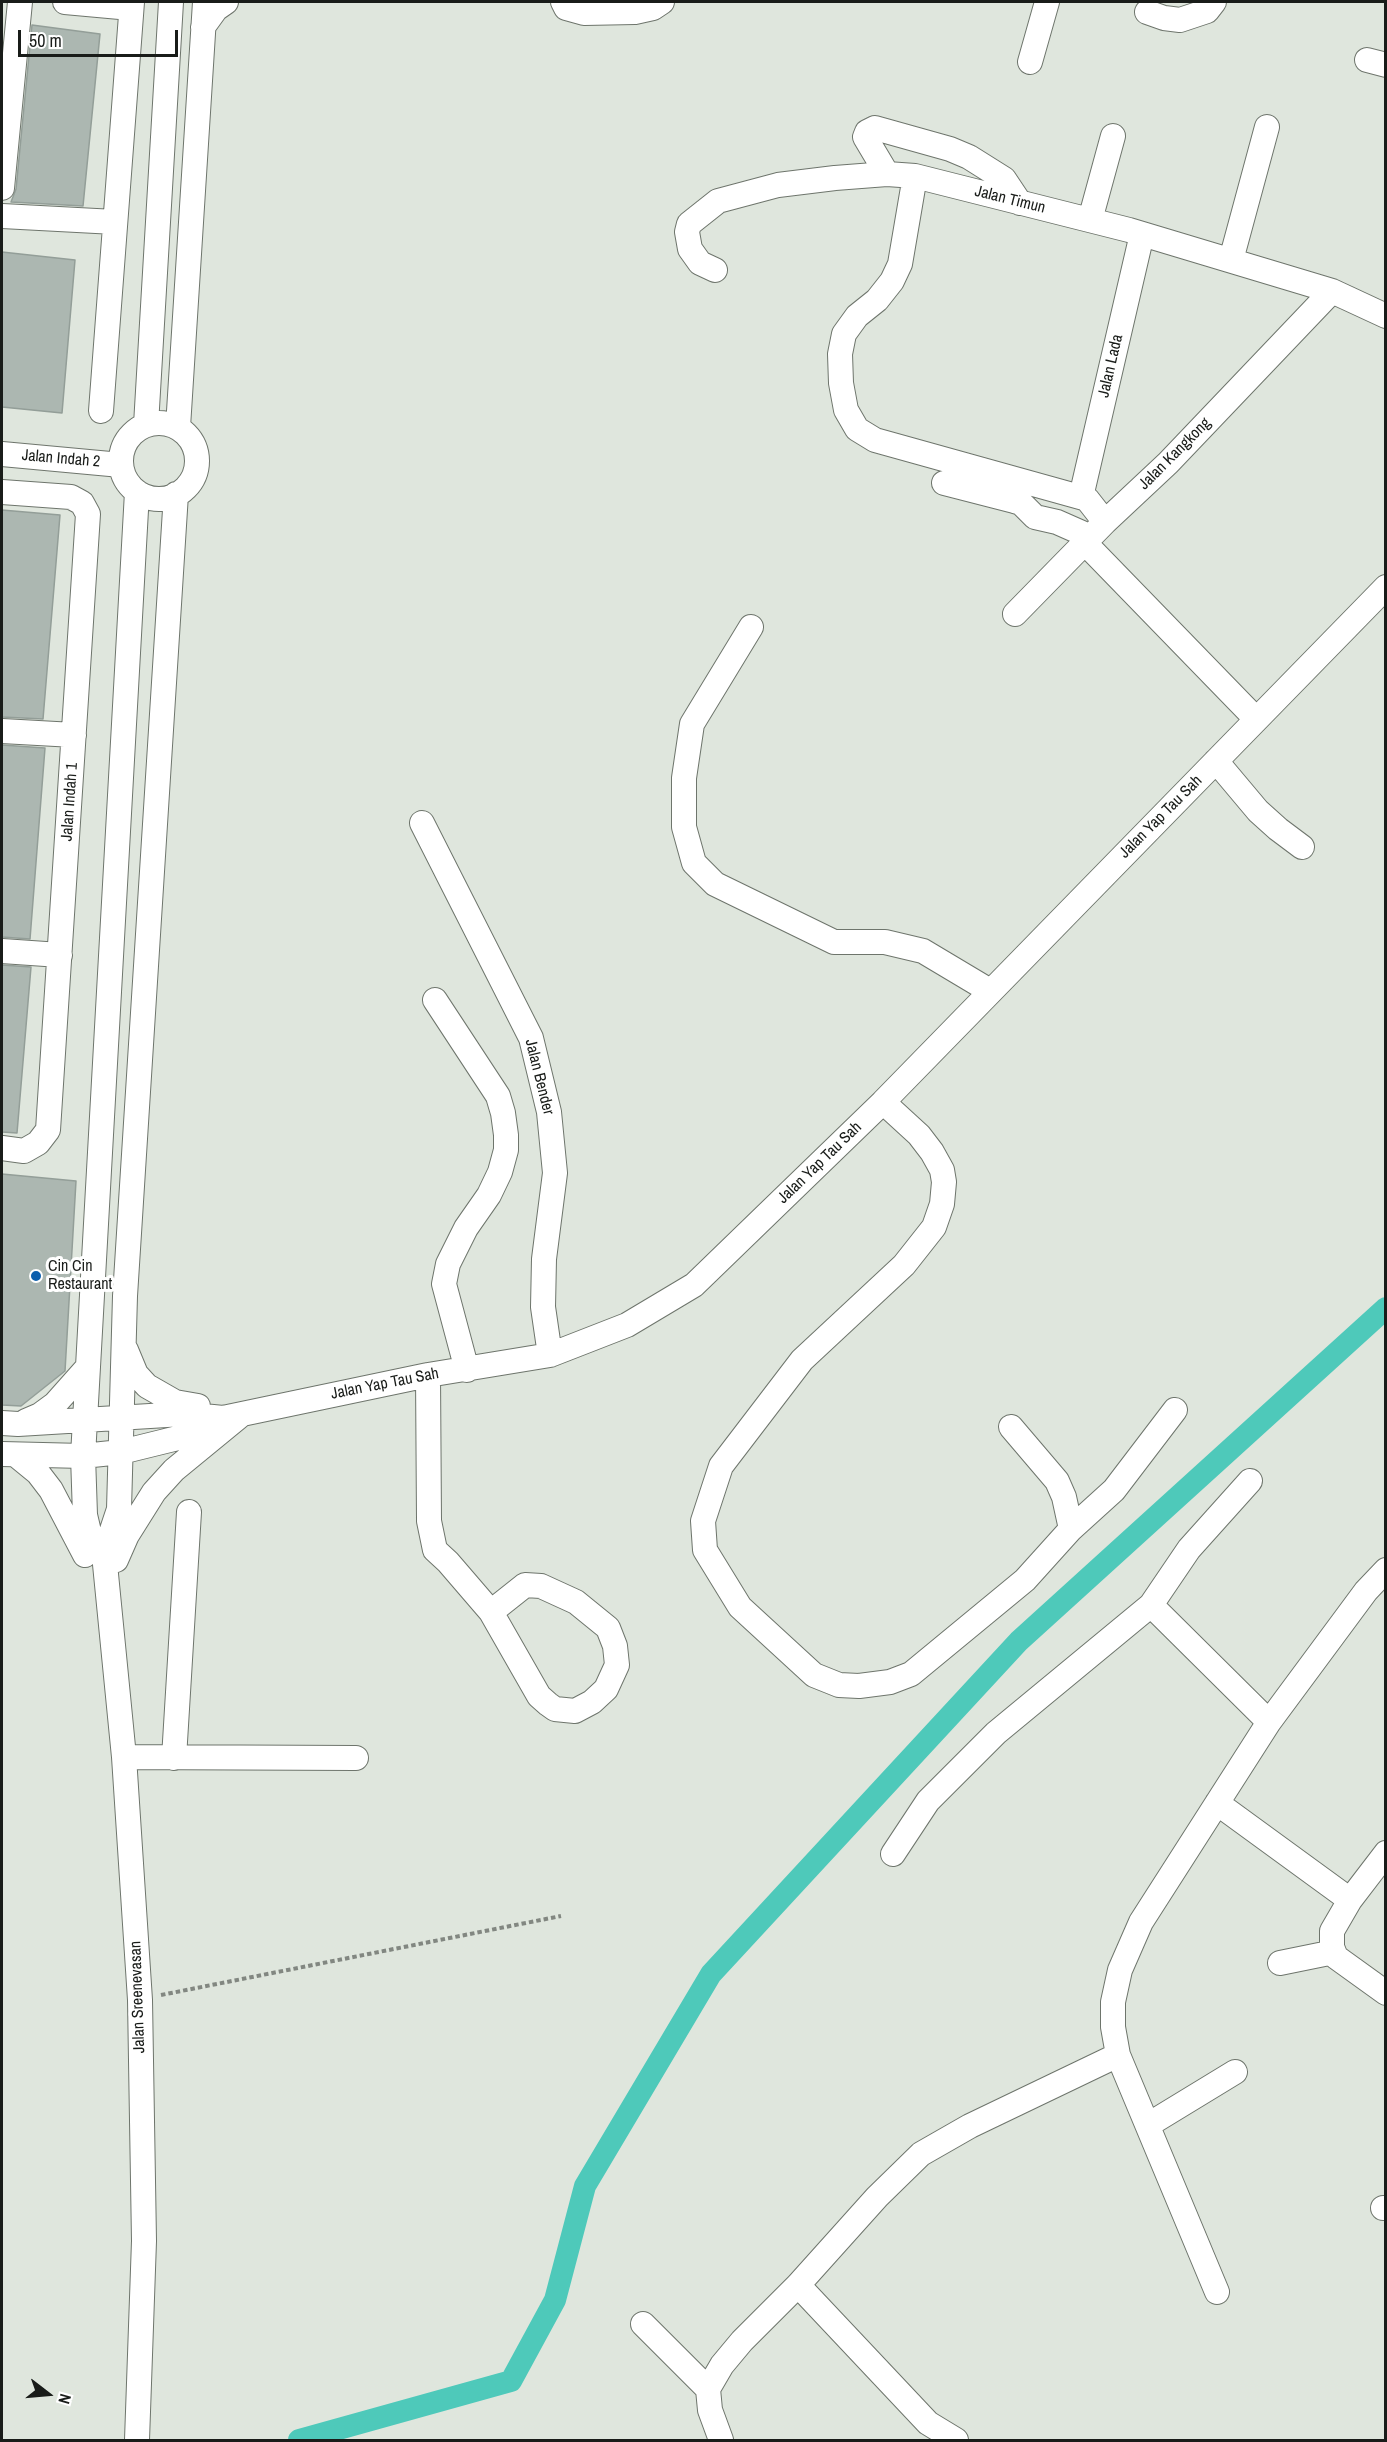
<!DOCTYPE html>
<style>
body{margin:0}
#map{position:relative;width:1387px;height:2442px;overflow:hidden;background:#dfe6dd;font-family:"Archivo Narrow",sans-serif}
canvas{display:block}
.frame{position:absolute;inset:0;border:3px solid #191c19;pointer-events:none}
.north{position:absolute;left:18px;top:2364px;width:60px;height:60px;-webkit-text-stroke:4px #fff;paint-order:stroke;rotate:106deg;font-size:16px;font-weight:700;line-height:24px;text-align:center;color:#191c19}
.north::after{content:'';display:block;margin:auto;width:21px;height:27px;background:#191c19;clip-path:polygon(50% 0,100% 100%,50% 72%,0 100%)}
.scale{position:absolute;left:18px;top:30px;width:160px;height:27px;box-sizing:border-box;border:3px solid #191c19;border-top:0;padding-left:8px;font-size:18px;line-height:21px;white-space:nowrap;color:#191c19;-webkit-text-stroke:4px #fff;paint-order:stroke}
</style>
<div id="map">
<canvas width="1387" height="2442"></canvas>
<div class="frame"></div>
<div class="north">N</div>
<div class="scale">50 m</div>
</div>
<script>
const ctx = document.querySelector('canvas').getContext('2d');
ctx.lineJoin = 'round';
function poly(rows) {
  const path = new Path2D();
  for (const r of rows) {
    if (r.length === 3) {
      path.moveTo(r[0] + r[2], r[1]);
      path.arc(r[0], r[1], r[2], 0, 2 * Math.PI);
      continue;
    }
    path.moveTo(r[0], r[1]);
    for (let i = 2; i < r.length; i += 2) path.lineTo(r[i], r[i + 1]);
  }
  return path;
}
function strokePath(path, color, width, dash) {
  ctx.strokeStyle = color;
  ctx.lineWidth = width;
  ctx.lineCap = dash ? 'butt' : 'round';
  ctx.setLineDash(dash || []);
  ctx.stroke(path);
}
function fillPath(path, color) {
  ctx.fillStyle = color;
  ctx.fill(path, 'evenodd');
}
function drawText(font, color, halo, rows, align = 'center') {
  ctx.font = font + ' "Archivo Narrow",sans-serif';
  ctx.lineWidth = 6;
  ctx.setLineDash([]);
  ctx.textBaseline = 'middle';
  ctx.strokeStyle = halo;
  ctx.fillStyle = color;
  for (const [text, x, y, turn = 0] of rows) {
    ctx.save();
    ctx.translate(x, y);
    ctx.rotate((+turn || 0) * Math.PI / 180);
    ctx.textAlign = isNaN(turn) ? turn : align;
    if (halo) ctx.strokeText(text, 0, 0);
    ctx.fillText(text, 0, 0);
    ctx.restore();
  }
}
strokePath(poly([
 [299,2440,511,2381,555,2300,585,2186,711,1974,1019,1641,1386,1308]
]), '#4ec9ba', 22);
const building = poly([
 [32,25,100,34,83,206,11,202,16,189,32,25],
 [2,252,75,260,62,413,2,407,2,252],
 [2,510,60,515,43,719,2,717,2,510],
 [2,745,45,748,30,939,2,937,2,745],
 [2,965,31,967,17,1133,2,1132,2,965],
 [2,1174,76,1181,65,1371,21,1406,2,1405,2,1174]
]);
fillPath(building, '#acb7b1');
strokePath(building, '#939e98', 1.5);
const minor = poly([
 [65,2,131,8],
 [563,2,566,8,584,13,635,12,653,8,662,2],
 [1147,12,1164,18,1180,20,1207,11,1214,2],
 [203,27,216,9,226,2],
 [1367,60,1386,65],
 [1030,62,1047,2],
 [887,174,865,137,867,132,875,128,950,149,969,157,1004,179,1020,203],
 [915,176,900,264,892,281,877,300,857,316,844,334,840,354,841,383,846,410,857,429,875,440,1087,499,1105,522],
 [2,188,20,2],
 [2,216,115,222],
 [1090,220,1113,136],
 [1231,260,1267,127],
 [715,270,700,263,690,249,687,232,689,224,718,201,778,185,835,178,887,174,915,176,1129,230,1332,291,1386,316],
 [101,411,132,2],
 [159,461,38],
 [146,425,171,2],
 [178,427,205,2],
 [2,454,121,465],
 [944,483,1014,501,1021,503,1035,517,1057,522,1091,537],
 [2,492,71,497,82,503,88,514,48,1130,38,1143,24,1151,2,1148],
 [1081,497,1142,234],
 [1085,543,1256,719],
 [1015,614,1105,522,1168,463,1332,291],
 [751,627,692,724,684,778,684,827,694,863,715,884,834,942,885,942,923,951,990,991],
 [2,731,74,735],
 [1216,761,1258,811,1278,829,1302,847],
 [422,823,531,1038,549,1112,555,1173,544,1259,543,1307,550,1355],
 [2,951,60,955],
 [435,1000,498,1096,503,1113,506,1135,506,1150,500,1172,489,1195,466,1228,448,1264,444,1284,467,1370],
 [883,1102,919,1135,932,1152,942,1170,944,1182,942,1204,934,1227,904,1265,802,1360,721,1466,703,1521,705,1550,740,1607,814,1675,839,1685,859,1686,890,1682,911,1674,1025,1580,1071,1529,1114,1490,1175,1410],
 [126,1350,136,1374,147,1386,175,1402,198,1406],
 [428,1375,429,1521,435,1550,448,1562,491,1612,539,1696,548,1704,555,1709,575,1711,592,1702,606,1689,617,1665,615,1646,608,1628,576,1602,541,1586,525,1585,491,1612],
 [26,1421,40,1415,55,1404,87,1368],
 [2,1423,18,1424,183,1414,223,1418,428,1375,550,1355,627,1325,694,1285,883,1102,1386,587],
 [1011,1427,1057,1481,1064,1497,1071,1529],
 [2,1454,83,1456,121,1452,186,1436,219,1421],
 [16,1455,38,1473,51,1490,85,1555],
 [104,1554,89,1532,85,1515,83,1456,137,492],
 [116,1560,127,1535,154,1492,174,1470,241,1415],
 [1151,1605,1189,1549,1250,1481],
 [124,1757,356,1758],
 [174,1758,189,1512],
 [1217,1803,1350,1900],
 [1386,1853,1350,1900,1332,1931,1332,1947,1336,1957,1386,1993],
 [893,1854,928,1801,996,1733,1151,1605,1269,1722],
 [1280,1963,1334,1952],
 [1118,2055,1217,2292],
 [1148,2125,1235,2072],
 [1383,2208,1386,2208],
 [798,2285,928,2423,956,2440],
 [643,2324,708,2389],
 [137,2440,144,2241,140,2000,124,1757,104,1554,119,1509,125,1296,176,494],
 [721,2440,710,2410,708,2389,722,2365,742,2341,798,2285,877,2197,921,2154,970,2126,1118,2055,1113,2027,1113,2002,1120,1970,1141,1922,1269,1722,1366,1591,1386,1570]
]);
strokePath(minor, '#6e756c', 26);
strokePath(poly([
 [161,1995,561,1916]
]), '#828781', 4, [4.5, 3]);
strokePath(minor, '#fff', 24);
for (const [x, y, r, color] of [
 [36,1276,6,"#0c5fad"]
]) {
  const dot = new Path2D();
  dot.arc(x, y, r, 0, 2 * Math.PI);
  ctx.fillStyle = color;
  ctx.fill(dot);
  strokePath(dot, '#fff', 2);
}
drawText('16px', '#191c19', '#fff', [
 ["Jalan Timun",1010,200,14],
 ["Jalan Lada",1111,366,-77],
 ["Jalan Kangkong",1175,454,-45],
 ["Jalan Indah 2",61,459,5],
 ["Jalan Indah 1",70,802,-86],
 ["Jalan Yap Tau Sah",1161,817,-45],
 ["Jalan Bender",539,1077,76],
 ["Jalan Yap Tau Sah",820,1163,-44],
 ["Jalan Yap Tau Sah",385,1384,-11],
 ["Jalan Sreenevasan",138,1997,-92]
]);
drawText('16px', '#191c19', '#fff', [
 ["Cin Cin",48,1267],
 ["Restaurant",48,1285]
], 'left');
</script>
